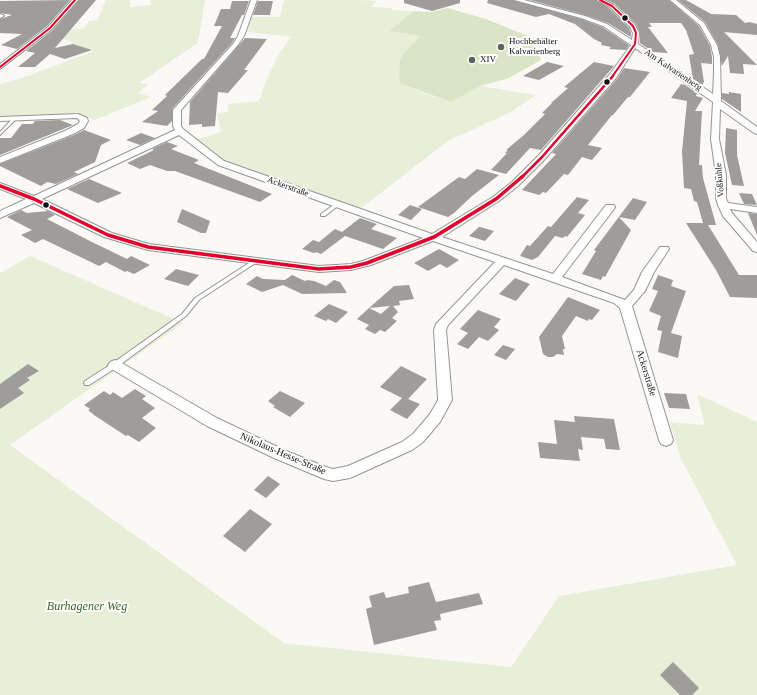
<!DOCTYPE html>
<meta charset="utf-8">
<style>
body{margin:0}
canvas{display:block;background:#fbf9f6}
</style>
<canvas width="757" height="695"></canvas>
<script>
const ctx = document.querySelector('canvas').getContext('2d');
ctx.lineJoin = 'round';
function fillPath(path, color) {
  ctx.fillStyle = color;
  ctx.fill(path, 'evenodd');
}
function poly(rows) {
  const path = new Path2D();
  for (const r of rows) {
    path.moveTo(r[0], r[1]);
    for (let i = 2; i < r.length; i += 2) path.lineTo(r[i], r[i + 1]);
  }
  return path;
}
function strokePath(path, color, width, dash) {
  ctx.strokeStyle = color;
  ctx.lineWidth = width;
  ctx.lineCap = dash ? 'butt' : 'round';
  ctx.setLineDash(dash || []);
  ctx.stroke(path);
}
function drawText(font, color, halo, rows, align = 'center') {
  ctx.font = font + ' Georgia,serif';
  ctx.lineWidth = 4;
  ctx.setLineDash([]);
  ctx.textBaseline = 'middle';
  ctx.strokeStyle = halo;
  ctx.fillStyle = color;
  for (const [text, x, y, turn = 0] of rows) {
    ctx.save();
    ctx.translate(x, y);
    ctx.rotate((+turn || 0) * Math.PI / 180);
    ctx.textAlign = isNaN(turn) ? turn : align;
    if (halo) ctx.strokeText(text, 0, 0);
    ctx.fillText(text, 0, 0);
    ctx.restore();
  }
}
fillPath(poly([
 [106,0,130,0,130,7,151,5,151,0,205,0,198,43,139,83,148,84,138,93,151,97,95,120,80,115,0,118,0,84,19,79,94,51,71,43,72,42,48,34,53,30,83,29,89,21,97,20],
 [284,0,359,0,376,1,371,7,393,8,392,10,414,11,389,31,422,36,407,49,401,84,423,93,451,102,480,86,536,95,511,112,448,141,360,209,223,160,195,140,221,132,217,114,228,112,228,104,259,101,266,81,278,55,291,37,247,32,252,17,280,17],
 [30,256,183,323,10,445,284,643,511,667,559,596,737,565,681,459,670,422,705,425,697,394,757,422,757,695,0,695,0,273]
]), '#e8efd8');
fillPath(poly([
 [448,8,486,19,533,38,541,60,509,78,480,86,451,102,401,84,399,80,400,61,402,56,407,49,421,36,389,31,414,11,431,12]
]), '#dae5c7');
fillPath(poly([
 [70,0,47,26,17,49,1,45,22,34,0,33,0,19,12,15,0,13,0,1],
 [79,0,96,0,55,48,73,44,92,50,65,59,50,54,35,67,18,67,35,53,26,51,53,30],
 [404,0,460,0,460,3,432,11,404,3],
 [488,0,513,0,581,19,602,27,629,45,626,50,609,49,611,47,601,45,602,43,594,39,575,24,549,14,536,17,487,3],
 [530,0,596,0,609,8,629,28,631,33,631,37,608,23,585,15],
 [607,0,669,0,699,26,710,46,712,57,712,64,701,63,704,82,702,85,693,79,689,55,694,54,686,30,681,23,649,23,652,27,648,27,668,53,653,52,640,43,640,33,636,24,615,4],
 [678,0,686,0,711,14,736,15,745,23,749,22,757,24,757,35,724,32,757,65,743,64,744,74,730,73,728,56,722,66,718,45,705,22],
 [232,1,249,1,244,15,242,15,230,38,235,38,232,43,172,109,172,121,167,126,142,122,158,111,152,110,167,96,165,95,202,59,204,59,222,26,214,26,221,9,230,9],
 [258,1,273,1,270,15,253,15],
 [245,38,267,39,244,70,248,70,228,93,218,92,215,126,202,127,202,124,189,125,190,102],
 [547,62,564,66,539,80,523,76],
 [594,62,614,66,541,150,530,148,506,174,491,170,507,153,505,153,508,150,506,150,524,135,545,114,542,113,552,103,551,103,568,88,564,87],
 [624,68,650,72,630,97,628,97,613,115,612,115,588,145,602,148,592,160,582,157,568,175,564,174,546,193,543,192,539,195,522,190,556,154,552,153,617,79],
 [681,84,685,85,697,93,696,96,703,98,695,111,702,111,699,165,702,165,703,178,716,225,708,225,739,275,757,275,757,298,730,297,716,270,686,223,703,223,697,202,694,201,691,189,684,188,682,152,687,101,671,98],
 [729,92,741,94,741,112,722,99,722,93,729,94],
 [60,120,73,125,0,155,0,138,11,138,22,124,33,124,35,121],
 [726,128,737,130,737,155,744,186,732,185,725,153],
 [84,130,111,140,101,145,95,162,74,172,78,174,56,184,47,182,41,186,0,166,0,164,74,135],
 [141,133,155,138,140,145,126,140],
 [167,142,178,146,171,149,199,160,194,163,272,194,260,202,175,171,167,171,150,165,140,169,127,163,154,150,152,149],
 [477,169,499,175,472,196,454,213,448,217,418,207,459,177,465,179],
 [89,179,122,193,98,203,67,189],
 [739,193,752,194,757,205,744,204],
 [577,197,589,200,578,213,585,215,567,237,565,236,563,238,555,236,538,257,532,260,520,256,527,245,530,246,548,226,551,227],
 [633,198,647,202,635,220,619,217,631,230,605,277,603,276,601,280,582,274,596,251,594,250],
 [410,205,422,209,411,220,398,215],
 [182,209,210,221,206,233,201,233,177,222],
 [21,210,27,213,48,211,55,215,47,219,92,242,127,259,131,256,150,265,134,274,127,271,125,272,106,262,99,266,43,239,35,243,21,235,32,230,7,217],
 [748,213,757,214,757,235],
 [360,218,377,224,371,229,397,238,383,249,345,236,321,254,316,252,314,253,302,249,313,240,319,242,335,229,342,232],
 [479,227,480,227,494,231,485,241,469,236],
 [439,249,459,260,447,268,440,264,428,271,414,263],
 [176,269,199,275,188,286,164,279],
 [292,275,305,281,307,280,314,281,326,286,334,280,340,282,347,293,302,294,283,285,262,292,246,284,257,276,263,279,285,280],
 [658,275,673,280,671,286,686,291,671,333,682,336,678,358,658,352,662,331,657,330,661,316,649,311,658,291,652,289],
 [515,278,530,284,516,301,499,294],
 [409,285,414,299,399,301,400,305,393,306,398,312,392,318,397,321,385,332,380,330,375,334,365,329,369,325,357,319,369,308,381,314,390,306,369,308,394,286],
 [568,297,600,310,592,320,589,319,588,321,576,316,562,336,565,349,563,349,564,355,557,354,553,357,548,357,543,354,539,337],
 [329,304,348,312,336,323,328,319,326,321,314,316],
 [478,310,501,319,494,327,499,330,488,341,479,337,468,349,457,344,468,333,460,329],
 [503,345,515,349,506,360,494,355],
 [28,364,39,371,27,378,30,380,18,388,24,393,0,409,0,384],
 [401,366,427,379,408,399,420,404,407,419,390,410,402,398,380,387],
 [135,389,146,396,142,399,155,408,142,418,156,428,139,442,128,435,126,436,94,415,88,410,90,409,84,405,104,391,110,395,113,392,122,398],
 [280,391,305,403,290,417,273,407,275,406,268,401],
 [664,393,686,394,690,409,669,408],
 [574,416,614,419,620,450,606,449,604,439,581,437,583,450,578,449,580,461,540,458,538,442,557,444,554,420,575,422],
 [268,476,280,484,266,498,254,490],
 [250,509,272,524,245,552,223,536],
 [429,582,436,602,479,593,483,604,440,614,441,620,434,621,437,630,374,645,366,609,372,607,369,596,384,592,386,598,409,593,408,587],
 [673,662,699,688,692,695,680,695,660,675]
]), '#9f9d9b');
const lane = poly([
 [14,117,17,118,0,135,0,132,14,117],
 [335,204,339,204,339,205,325,216,321,216,321,214,335,204],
 [255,259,258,261,257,262,199,300,186,316,117,367,89,385,85,385,84,383,85,381,113,363,182,314,195,298,255,259]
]);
const street = poly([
 [72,0,78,0,52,29,0,69,0,64,48,27,72,0],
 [251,0,257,0,244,36,237,46,181,110,181,126,183,129,224,161,432,234,493,197,512,182,539,155,610,74,631,45,603,26,581,18,514,0,524,0,585,16,607,24,632,40,633,33,630,27,610,7,597,0,604,0,614,5,635,25,639,33,638,44,713,94,714,73,714,57,711,45,700,25,670,0,676,0,704,23,717,45,720,57,721,101,757,127,757,134,754,133,720,109,719,139,726,175,726,198,728,203,757,207,757,213,730,209,732,213,757,242,757,252,753,251,723,216,718,205,716,198,716,175,711,139,713,102,635,48,616,78,545,159,518,186,499,201,442,237,553,274,606,205,614,205,615,207,614,209,562,277,625,300,634,290,642,272,660,247,668,247,669,249,654,272,645,291,632,306,673,440,671,444,666,446,661,444,659,440,620,308,614,303,504,265,448,325,446,330,452,400,440,422,423,442,412,450,350,478,333,481,324,479,274,458,207,426,110,368,108,365,110,362,115,360,120,362,217,418,284,450,326,467,333,469,348,466,402,442,413,434,430,414,438,400,434,330,436,324,495,262,433,241,371,265,351,270,319,272,148,250,104,237,34,203,0,218,0,211,26,199,0,189,0,183,34,196,175,130,173,126,173,110,233,44,238,36,251,0],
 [179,135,218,165,423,238,363,261,351,264,319,266,149,244,112,233,42,199,179,135],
 [0,14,3,15,4,16,0,18,0,14],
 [78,114,87,118,88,121,84,128,73,134,0,163,0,157,67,130,78,124,80,121,77,118,0,121,0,117,78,114]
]);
strokePath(lane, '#969594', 2);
strokePath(street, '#969594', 2);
fillPath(lane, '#fefefe');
fillPath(street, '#fefefe');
strokePath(poly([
 [600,0,612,6,633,26,636,33,635,44,612,77],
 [0,67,50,28,75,0]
]), '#e4002b', 2);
strokePath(poly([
 [522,177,542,157,613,76]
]), '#e4002b', 2.5);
strokePath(poly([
 [0,186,34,199,108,235,148,247,319,269,351,267,367,263,434,237,496,199,523,176]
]), '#e4002b', 3.5);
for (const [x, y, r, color] of [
 [625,18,3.5,"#101010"],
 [501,47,4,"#626260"],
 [472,60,4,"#626260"],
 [607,82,3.5,"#101010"],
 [46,205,3.5,"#101010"]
]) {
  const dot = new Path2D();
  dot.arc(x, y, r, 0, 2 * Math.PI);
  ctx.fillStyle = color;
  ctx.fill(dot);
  strokePath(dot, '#fff', 1.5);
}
drawText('9px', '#101010', '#fff', [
 ["Hochbehälter",509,42],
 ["Kalvarienberg",509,52],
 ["XIV",480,60]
], 'left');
drawText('9px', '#101010', '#fff', [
 ["Am Kalvarienberg",673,70,34],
 ["Voßkuhle",720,180,-95],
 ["Ackerstraße",288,187,20]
]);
drawText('10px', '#101010', '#fff', [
 ["Ackerstraße",646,373,73],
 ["Nikolaus-Hesse-Straße",283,454,23]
]);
drawText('italic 12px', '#3a6225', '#fff', [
 ["Burhagener Weg",87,607]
]);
</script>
